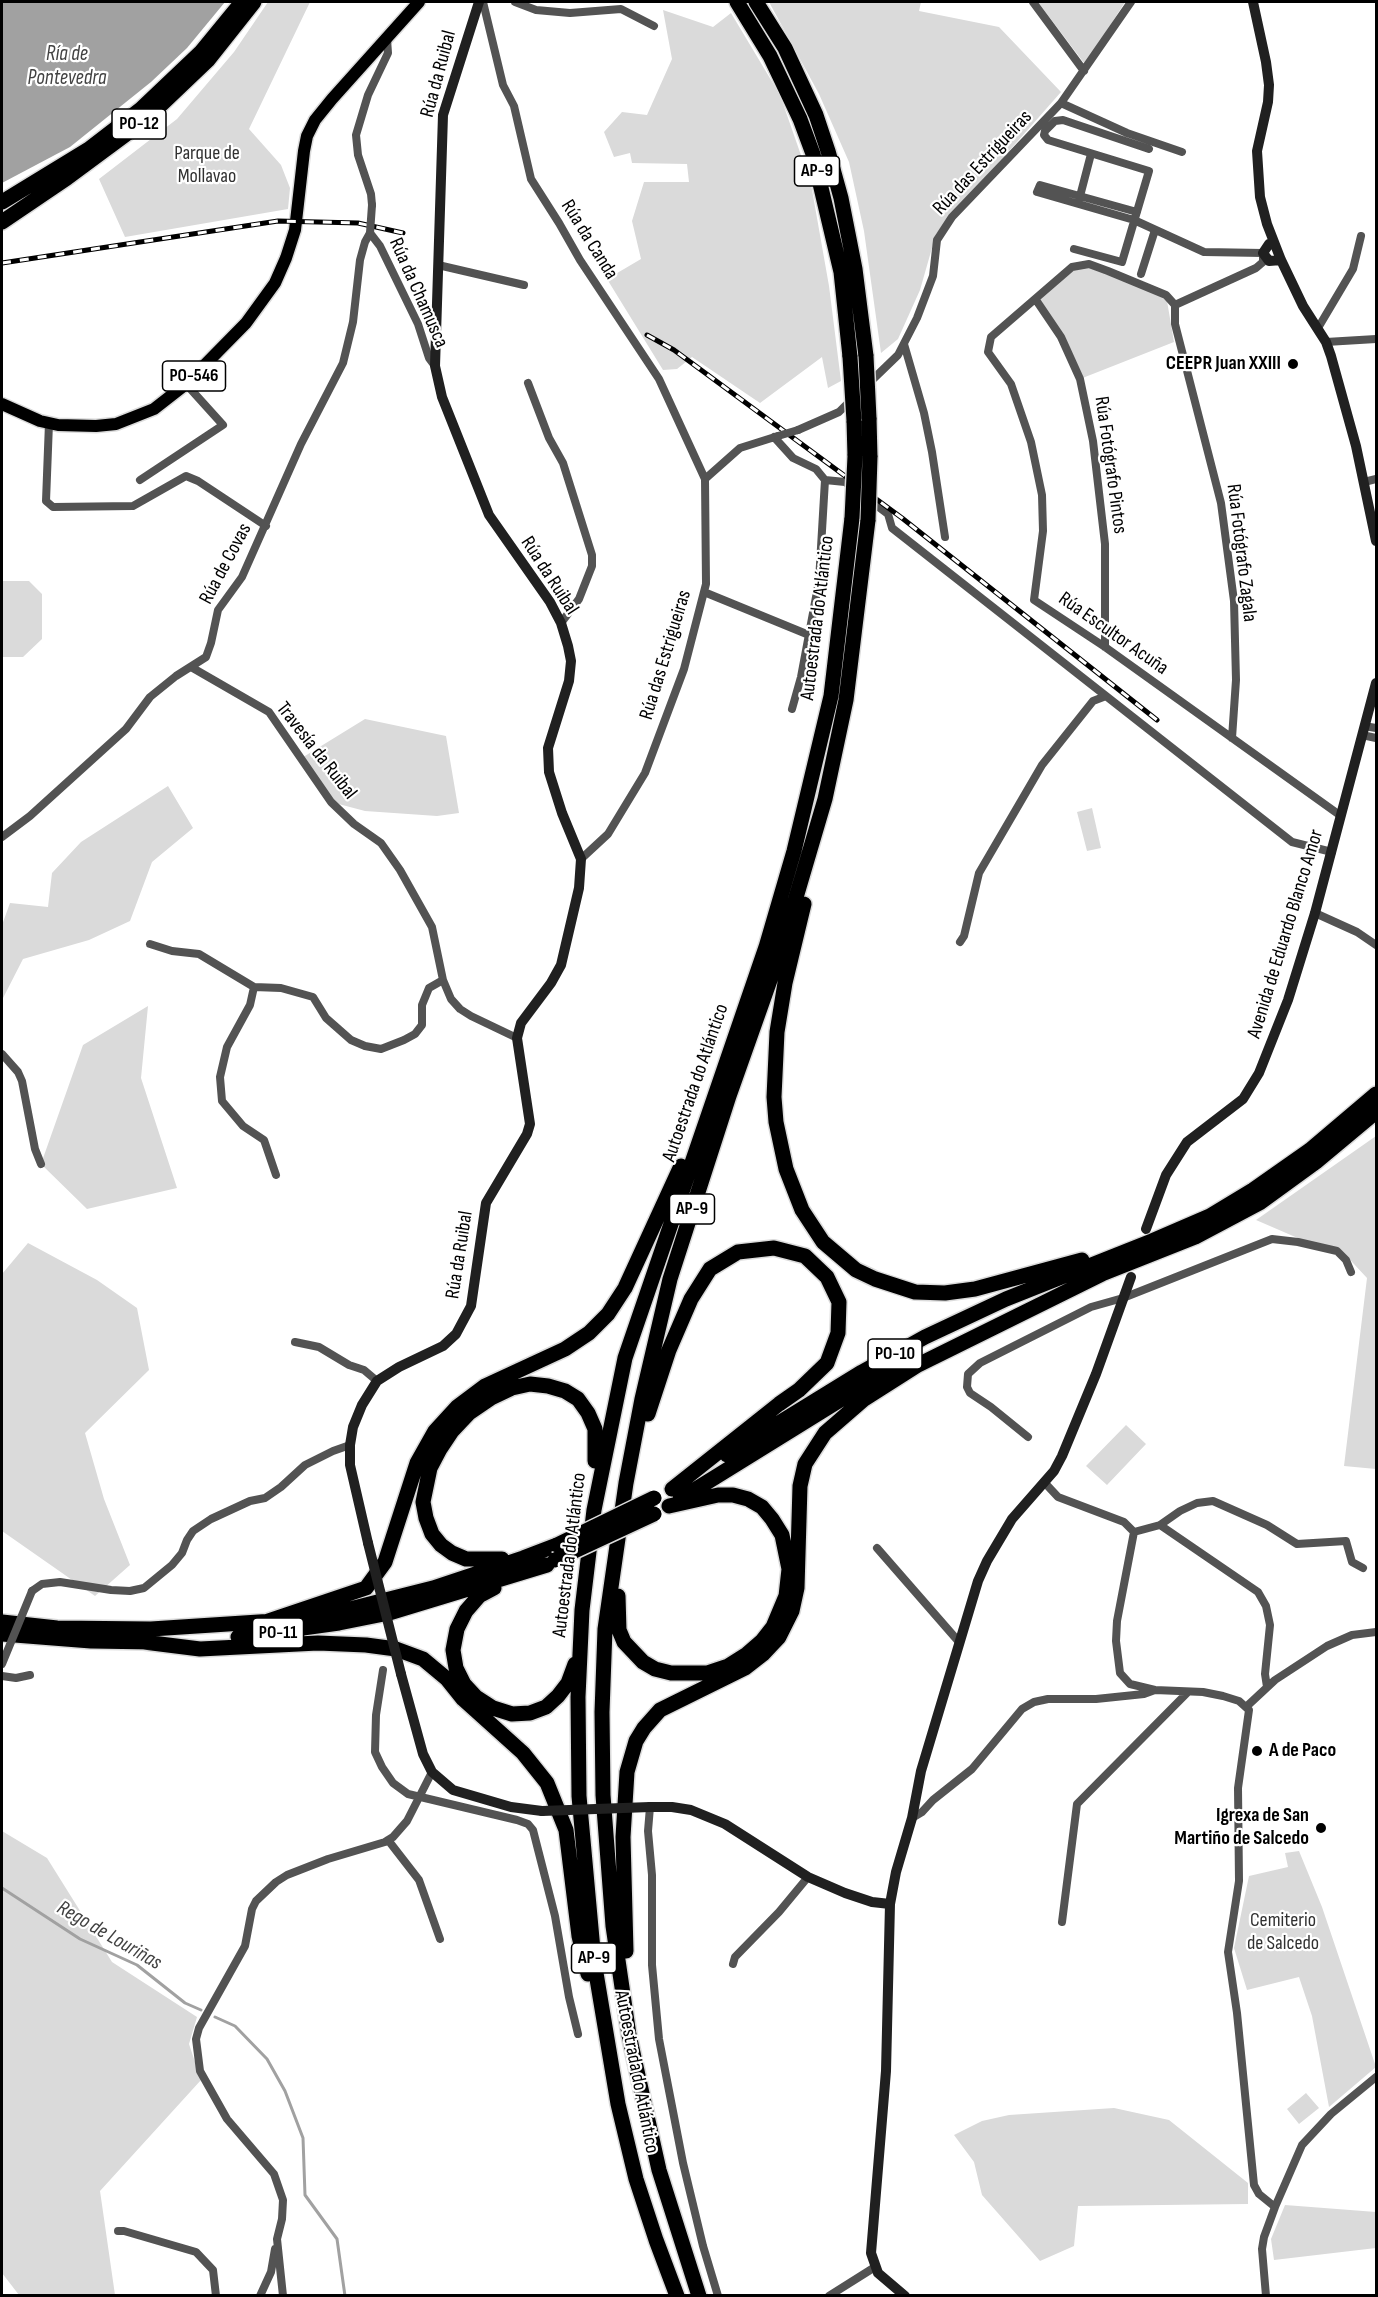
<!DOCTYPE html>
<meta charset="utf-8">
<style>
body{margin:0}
#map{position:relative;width:1378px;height:2297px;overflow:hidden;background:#fff;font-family:"Sofia Sans Condensed",sans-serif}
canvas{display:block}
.frame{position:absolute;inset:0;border:3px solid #000;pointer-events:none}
</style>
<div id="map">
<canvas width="1378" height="2297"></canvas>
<div class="frame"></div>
</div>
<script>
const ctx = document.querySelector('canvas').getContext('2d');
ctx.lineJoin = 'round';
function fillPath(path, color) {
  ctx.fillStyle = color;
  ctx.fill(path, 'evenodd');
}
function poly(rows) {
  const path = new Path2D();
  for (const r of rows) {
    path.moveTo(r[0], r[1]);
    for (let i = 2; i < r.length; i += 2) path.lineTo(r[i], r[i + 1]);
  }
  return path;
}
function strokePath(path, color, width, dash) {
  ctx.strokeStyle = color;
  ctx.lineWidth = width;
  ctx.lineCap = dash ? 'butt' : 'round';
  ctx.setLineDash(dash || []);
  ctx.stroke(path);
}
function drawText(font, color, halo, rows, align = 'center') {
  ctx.font = font + ' "Sofia Sans Condensed",sans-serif';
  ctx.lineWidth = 4.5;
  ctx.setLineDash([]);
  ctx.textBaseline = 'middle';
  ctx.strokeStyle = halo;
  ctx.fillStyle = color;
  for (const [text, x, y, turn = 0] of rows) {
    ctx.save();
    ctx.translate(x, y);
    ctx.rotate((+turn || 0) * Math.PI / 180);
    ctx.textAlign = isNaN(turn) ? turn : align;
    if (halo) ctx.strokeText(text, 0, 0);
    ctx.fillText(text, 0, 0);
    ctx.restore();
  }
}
fillPath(poly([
 [268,2,310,2,249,129,281,165,290,188,288,209,125,237,99,179,177,119,234,52],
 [769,2,921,2,919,11,999,27,1061,92,936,234,920,290,898,339,881,353,864,231,849,162,819,94],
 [1038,2,1125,2,1087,62,1084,63],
 [663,10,713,27,731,13,780,95,811,184,829,286,841,381,828,388,822,357,760,403,692,357,677,369,663,370,607,279,641,259,632,221,644,182,689,182,687,164,632,163,630,153,614,157,604,132,622,112,647,115,672,59],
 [1089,264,1166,295,1174,342,1080,379,1036,300,1072,267],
 [2,581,29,581,42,594,42,639,23,657,2,657],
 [365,719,446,736,459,813,437,816,365,811,331,802,300,759],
 [168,786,193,828,152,862,130,921,89,940,23,959,2,1000,2,925,10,903,48,907,52,873,81,842],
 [1092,808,1101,848,1087,851,1077,812],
 [148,1006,141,1078,177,1188,87,1209,41,1164,83,1045],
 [1376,1136,1376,1469,1344,1466,1367,1278,1339,1248,1300,1239,1256,1220],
 [28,1243,97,1280,137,1308,149,1370,85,1433,104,1499,130,1565,95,1596,2,1531,2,1274],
 [1126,1425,1146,1444,1107,1485,1086,1466],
 [2,1831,47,1858,112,1962,197,2017,189,2044,201,2080,100,2191,115,2295,19,2295,2,2273],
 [1299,1851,1322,1907,1376,2067,1329,2107,1312,2016,1299,1977,1247,1990,1234,1948,1249,1876,1288,1867,1285,1853],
 [1306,2093,1319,2108,1299,2124,1287,2109],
 [1114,2108,1169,2120,1248,2183,1248,2204,1078,2206,1074,2246,1040,2261,982,2195,974,2162,954,2135,982,2121,1009,2115],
 [1285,2205,1376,2212,1376,2248,1274,2260,1271,2239]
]), '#dadada');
fillPath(poly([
 [2,2,225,2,187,48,151,82,70,147,2,183]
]), '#a1a1a1');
strokePath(poly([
 [2,1888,80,1939,137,1965,185,2003,201,2010],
 [215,2017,235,2026,267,2059,285,2091,303,2138,305,2195,337,2239,345,2296]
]), '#a1a1a1', 3);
const primary = poly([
 [2,404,40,421,58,425,96,426,116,424,154,409,186,384,246,323,275,283,286,258,295,230,304,151,307,136,315,120,332,99,419,2]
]);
const highway = poly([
 [737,2,770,56,800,119,813,154,841,272,850,357],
 [756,2,785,48,816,115,828,151,841,198,855,269,866,356],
 [2,202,89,149,141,109,201,52,242,2],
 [2,222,67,178,144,121,208,60,254,2],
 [869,418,870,457],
 [854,421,855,456],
 [804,904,785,983,777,1032,774,1097,776,1122,786,1169,802,1210,823,1242,856,1270,875,1279,915,1292,945,1293,975,1289,1082,1260],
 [1094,1277,1195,1237,1261,1202,1316,1162,1376,1112],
 [648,1414,669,1350,691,1299,710,1269,738,1252,774,1248,805,1256,827,1277,839,1302,838,1333,827,1363,799,1390,779,1404,672,1489],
 [727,1455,862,1372,925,1337,1006,1299,1152,1241,1210,1216,1253,1190,1310,1150,1376,1094],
 [680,1499,869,1382,908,1361],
 [502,1559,466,1559,452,1553,441,1545,432,1534,426,1518,423,1502,430,1468,440,1449,452,1431,469,1413,491,1398,512,1388,530,1384,548,1386,565,1391,578,1399,588,1413,595,1429,595,1461],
 [494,1588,479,1596,466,1611,457,1629,453,1650,456,1668,464,1684,476,1697,493,1708,512,1714,530,1713,546,1707,558,1696,568,1683,575,1664],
 [618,1596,619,1630,624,1642,643,1662,655,1669,671,1673,707,1673,728,1666,747,1654,762,1641,773,1627,786,1596,789,1569,782,1535,772,1519,762,1507,748,1499,733,1495,718,1495,669,1506],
 [301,1617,338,1612,433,1588,523,1558,557,1545],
 [2,1622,57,1628,151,1629,274,1621],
 [265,1622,366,1588,385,1562,417,1463,435,1431,457,1407,485,1386,565,1349,589,1333,608,1314,625,1288,681,1166],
 [2,1634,91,1641,154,1642],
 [238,1637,339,1623,389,1613,547,1565],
 [144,1642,200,1649,318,1643,366,1645,396,1649,423,1659,447,1679,463,1699,523,1753,547,1783,566,1830,579,1936,588,1974],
 [626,1951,623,1837,627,1772,636,1741,644,1728,660,1710,745,1668,763,1654,779,1637,792,1611,797,1588,800,1486,805,1464,825,1433,863,1400,918,1365,1102,1274],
 [677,2296,656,2240,636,2179,618,2104,594,1961,579,1796,578,1697,582,1610,594,1510,625,1358,766,947,794,851,831,696,852,518],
 [699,2296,659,2170,629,2035,613,1926,603,1795,602,1712,605,1629,626,1483,642,1399,670,1279,729,1096,780,952,825,799,846,700,868,520]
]);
strokePath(primary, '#dbdbdb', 15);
strokePath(highway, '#dbdbdb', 18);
strokePath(poly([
 [483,2,503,85,514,106,531,179,559,223,580,260,659,379,705,479,706,584,684,669,645,773,608,834,581,859],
 [515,2,536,10,570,13,621,9,654,26],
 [1033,2,1084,71],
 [1061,103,1127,133,1182,152],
 [1079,200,1091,154],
 [372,205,371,194,358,155,356,135,368,95,388,53,387,39],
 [1137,212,1040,185,1037,192,1134,220,1204,252,1263,253,1263,262,1256,268,1175,305,1166,295,1108,271,1089,264,1072,267,991,337,988,352,1011,384,1031,442,1042,495,1043,531,1034,600,1105,647,1341,816],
 [1074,249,1122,262,1149,171,1048,140,1044,135,1045,131,1055,121,1063,120,1149,149],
 [438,265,524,285],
 [1141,274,1155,230],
 [1036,300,1061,337,1080,379,1093,441,1105,544,1105,647],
 [1175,305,1175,324,1221,503,1234,601,1236,680,1232,738],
 [1318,328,1353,269,1361,236],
 [1326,342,1376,339],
 [904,344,924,413,932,452,945,537],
 [528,383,549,438,563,463,592,555,592,566,579,599,561,623],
 [868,384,898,355,917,318,933,276,937,240,952,217,1061,103,1131,2],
 [49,423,46,501,53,507,133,506,186,476,198,481,266,526],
 [798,430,839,412,852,399],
 [774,437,793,458,816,469,825,480,819,581,801,677,792,709],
 [705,479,740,448,778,436],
 [140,480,223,425,186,384],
 [825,480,845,482,855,489],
 [1364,482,1376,479],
 [868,499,888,514,892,528,1106,696],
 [704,592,809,635],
 [191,667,269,712,331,802,354,824,381,843,400,870,432,927,443,980,451,999,460,1009,471,1016,517,1038],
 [1364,726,1376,728],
 [1362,735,1376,738],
 [2,837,30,816,126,729,150,697,176,676,206,657,211,643,218,610,242,577,301,444,343,363,353,322,360,260,365,242,370,233,380,246,418,324,429,358,435,366],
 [1315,913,1357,932,1376,945],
 [960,942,964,936,979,873,1042,765,1093,701,1106,696,1292,842,1332,852],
 [150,944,172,951,199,954,254,987,281,988,313,997,326,1018,351,1040,365,1046,381,1049,404,1040,415,1034,422,1025,422,1005,429,988,443,980],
 [254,987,250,1005,227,1047,220,1077,222,1101,243,1126,264,1140,276,1175],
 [2,1054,18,1072,22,1081,35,1149,41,1164],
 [295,1342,319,1347,349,1365,364,1370,377,1381],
 [1028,1437,991,1407,970,1393,967,1387,968,1374,980,1363,1091,1307,1123,1298,1272,1239,1298,1242,1337,1251,1346,1260,1351,1272],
 [1044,1482,1058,1497,1124,1522,1134,1532,1117,1621,1116,1641,1120,1673,1130,1684,1155,1690,1203,1692,1223,1696,1239,1701,1249,1710,1238,1788,1239,1881,1228,1952,1237,2013,1254,2185,1259,2194,1275,2207,1264,2237,1262,2249,1266,2296],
 [1160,1525,1258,1592,1266,1606,1270,1625,1265,1674,1267,1687],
 [1134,1532,1160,1525,1180,1511,1197,1503,1213,1501,1267,1525,1297,1544,1346,1541,1352,1562,1363,1568],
 [877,1548,959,1642],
 [32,1591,42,1584,60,1582,111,1590,130,1591,144,1588,172,1565,182,1553,187,1540,193,1531,211,1519,250,1501,265,1498,281,1487,305,1465,333,1451,350,1445],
 [383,1670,376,1715,375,1752,382,1767,393,1783,408,1794,517,1820,528,1824,533,1830,555,1916,569,1997,578,2034],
 [2,1676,16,1678,30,1675],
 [1246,1707,1275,1680,1327,1646,1352,1635,1376,1632],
 [650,1807,648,1831,652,1875,652,1965,659,2039,683,2163,703,2246,718,2296],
 [912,1818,922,1812,933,1800,972,1769,1022,1709,1034,1702,1048,1699,1096,1699,1144,1694,1155,1690],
 [388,1840,419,1880,440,1939],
 [1062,1922,1077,1804,1188,1692],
 [733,1964,735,1957,779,1912,808,1877],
 [1275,2207,1302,2145,1331,2114,1376,2077],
 [118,2231,124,2231,196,2252,213,2270,216,2296],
 [260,2296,271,2272,275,2249],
 [283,2296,277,2239,282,2219,283,2200,274,2174,227,2119,200,2071,196,2039,199,2028,245,1946,252,1909,256,1901,276,1882,287,1875,328,1859,385,1842,393,1837,407,1821,432,1772],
 [829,2296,875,2267]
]), '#535353', 8);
strokePath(poly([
 [1253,2,1266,62,1269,85,1268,102,1257,151,1260,197,1267,224,1281,260,1303,306,1326,342,1331,356,1356,446,1376,541],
 [1274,243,1269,244,1263,253,1269,261,1281,260],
 [1146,1229,1166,1175,1187,1142,1243,1099,1259,1073,1288,1000,1315,913,1376,683],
 [368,1543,350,1465,350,1445,353,1427,362,1405,377,1381,399,1367,443,1346,456,1334,471,1306,486,1203,527,1134,530,1124,517,1038,521,1023,551,983,561,965,579,888,581,859,562,813,549,772,548,748,569,681,571,661,568,646,561,623,550,602,489,515,442,397,435,366,443,115,479,2],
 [401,1674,423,1754,432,1772,453,1790,511,1807,542,1811],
 [650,1807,672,1807,691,1810,725,1824,808,1877,845,1893,872,1902,890,1904],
 [905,2296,878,2273,871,2253,886,2071,890,1904,896,1872,912,1818,921,1771,978,1581,987,1561,1012,1519,1054,1471,1062,1456,1096,1374,1131,1277]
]), '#202020', 10);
strokePath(primary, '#000', 12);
strokePath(highway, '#000', 15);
const rail = poly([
 [2,263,278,221,358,223,403,233],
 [647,335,674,350,902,518,1157,720]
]);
strokePath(rail, '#000', 5);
strokePath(rail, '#fff', 3, [9]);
const highwayBridge = poly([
 [866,356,869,418],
 [850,357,854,421],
 [852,518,855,456],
 [868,520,870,457],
 [557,1545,654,1498],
 [555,1560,654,1514]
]);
strokePath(highwayBridge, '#dbdbdb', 18, []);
strokePath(poly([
 [370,233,372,205],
 [778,436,798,430],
 [2,1664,32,1591]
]), '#535353', 8);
strokePath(poly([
 [368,1543,401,1674],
 [542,1811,650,1807]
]), '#202020', 10);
strokePath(highwayBridge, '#000', 15);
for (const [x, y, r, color] of [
 [1293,364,6,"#000"],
 [1257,1751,6,"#000"],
 [1321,1828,6,"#000"]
]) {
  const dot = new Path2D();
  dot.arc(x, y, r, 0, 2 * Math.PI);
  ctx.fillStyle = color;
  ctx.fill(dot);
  strokePath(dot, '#fff', 2);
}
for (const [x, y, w] of [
 [139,124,54],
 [817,171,45],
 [194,376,63],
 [692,1209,45],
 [895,1354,54],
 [278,1633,51],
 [594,1958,45]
]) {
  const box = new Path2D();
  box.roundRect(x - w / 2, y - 15, w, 30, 4.5);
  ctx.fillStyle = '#fff';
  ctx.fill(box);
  strokePath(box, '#000', 1.5);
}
drawText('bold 18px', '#000', null, [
 ["PO-12",139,124],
 ["AP-9",817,171],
 ["PO-546",194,376],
 ["AP-9",692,1209],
 ["PO-10",895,1354],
 ["PO-11",278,1633],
 ["AP-9",594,1958]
]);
drawText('20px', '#000', '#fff', [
 ["Rúa da Ruibal",439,74,-75],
 ["Rúa das Estrigueiras",983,163,-47],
 ["Rúa da Canda",589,240,58],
 ["Rúa da Chamusca",418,293,66],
 ["Rúa Fotógrafo Pintos",1110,465,82],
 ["Rúa Fotógrafo Zagala",1241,553,83],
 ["Rúa de Covas",226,564,-62],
 ["Rúa da Ruibal",549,576,57],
 ["Autoestrada do Atlántico",818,618,-83],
 ["Rúa Escultor Acuña",1113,634,35],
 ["Rúa das Estrigueiras",666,655,-73],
 ["Travesía da Ruibal",316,751,52],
 ["Avenida de Eduardo Blanco Amor",1286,934,-73],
 ["Autoestrada do Atlántico",696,1083,-71],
 ["Rúa da Ruibal",460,1255,-81],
 ["Autoestrada do Atlántico",570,1555,-83],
 ["Autoestrada do Atlántico",636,2072,79]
]);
drawText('20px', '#313131', '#fff', [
 ["Parque de",207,154],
 ["Mollavao",207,177],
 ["Cemiterio",1283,1921],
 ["de Salcedo",1283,1944]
]);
drawText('bold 20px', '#000', '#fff', [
 ["CEEPR Juan XXIII",1281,364],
 ["A de Paco",1269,1751,"left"],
 ["Igrexa de San",1309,1816],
 ["Martiño de Salcedo",1309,1839]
], 'right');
drawText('italic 21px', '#424242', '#fff', [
 ["Ría de",67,55],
 ["Pontevedra",67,79],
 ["Rego de Louriñas",109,1936,30]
]);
</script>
